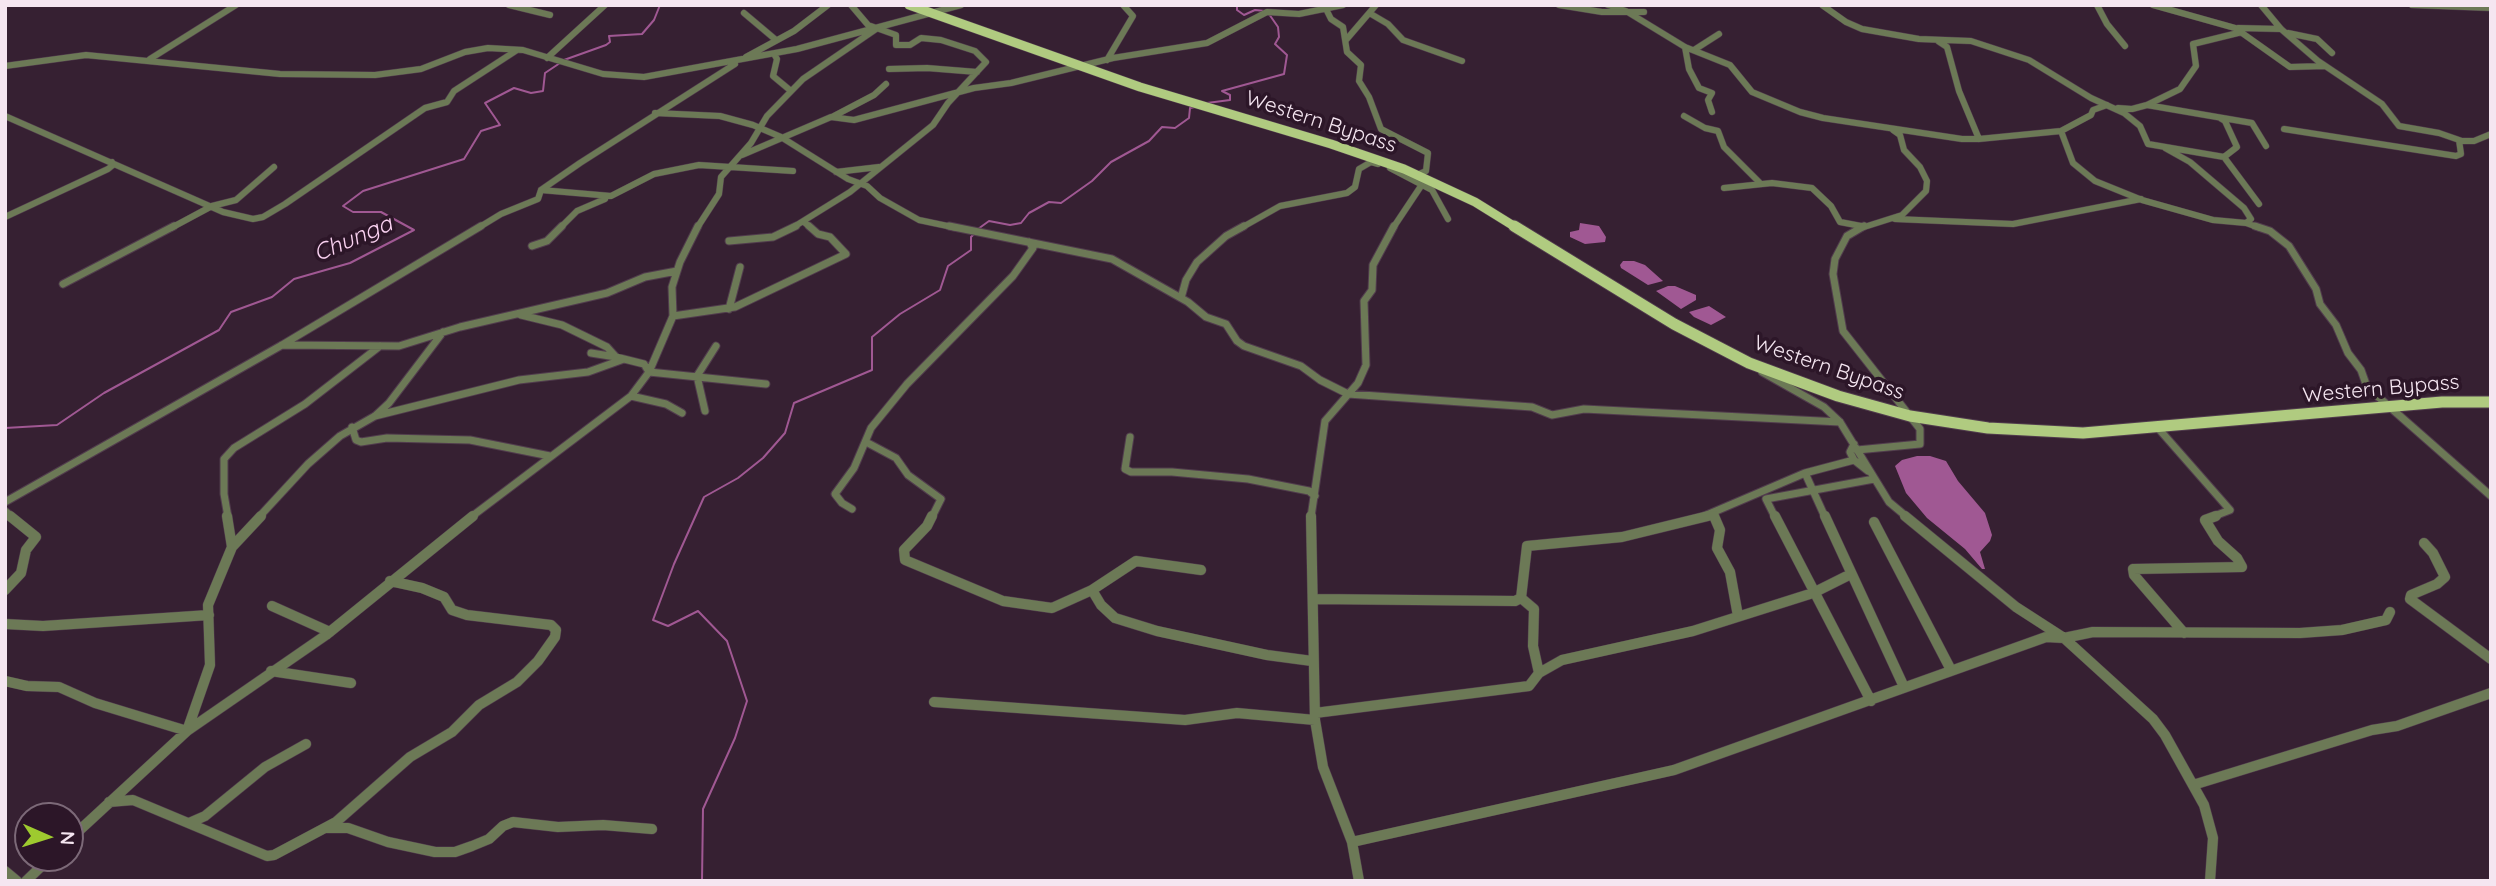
<!DOCTYPE html>
<style>
body{margin:0}
#map{position:relative;width:2496px;height:886px;overflow:hidden;background:#362032;font-family:Quicksand,sans-serif}
canvas{display:block}
.frame{position:absolute;inset:0;border:7px solid #f5e6f1;pointer-events:none}
.north{position:absolute;left:14px;top:802px;width:70px;height:70px;box-sizing:border-box;background:#2c1628;border:2px solid #7c6978;border-radius:50%;rotate:93deg;font-size:19px;font-weight:700;line-height:28px;text-align:center;color:#f5e6f1}
.north::after{content:'';display:block;margin:auto;width:24px;height:32px;background:#9eca2f;clip-path:polygon(50% 0,100% 100%,50% 72%,0 100%)}
</style>
<div id="map">
<canvas width="2496" height="886"></canvas>
<div class="frame"></div>
<div class="north">N</div>
</div>
<script>
const ctx = document.querySelector('canvas').getContext('2d');
ctx.lineJoin = 'round';
function fillPath(path, color) {
  ctx.fillStyle = color;
  ctx.fill(path, 'evenodd');
}
function poly(rows) {
  const path = new Path2D();
  for (const r of rows) {
    path.moveTo(r[0], r[1]);
    for (let i = 2; i < r.length; i += 2) path.lineTo(r[i], r[i + 1]);
  }
  return path;
}
function strokePath(path, color, width, dash) {
  ctx.strokeStyle = color;
  ctx.lineWidth = width;
  ctx.lineCap = dash ? 'butt' : 'round';
  ctx.setLineDash(dash || []);
  ctx.stroke(path);
}
function drawText(font, color, halo, rows, align = 'center') {
  ctx.font = font + ' Quicksand,sans-serif';
  ctx.lineWidth = 7;
  ctx.setLineDash([]);
  ctx.textBaseline = 'middle';
  ctx.strokeStyle = halo;
  ctx.fillStyle = color;
  for (const [text, x, y, turn = 0] of rows) {
    ctx.save();
    ctx.translate(x, y);
    ctx.rotate((+turn || 0) * Math.PI / 180);
    ctx.textAlign = isNaN(turn) ? turn : align;
    if (halo) ctx.strokeText(text, 0, 0);
    ctx.fillText(text, 0, 0);
    ctx.restore();
  }
}
fillPath(poly([
 [1580,223,1599,226,1606,237,1605,242,1585,244,1570,237,1570,232,1579,230],
 [1623,261,1634,261,1645,265,1663,281,1648,285,1621,268,1620,265],
 [1668,286,1675,286,1696,295,1696,300,1681,309,1656,291],
 [1709,306,1726,317,1711,325,1694,317,1689,312],
 [1917,456,1930,456,1946,461,1958,481,1985,513,1992,535,1990,541,1980,552,1985,569,1982,569,1965,549,1927,518,1906,493,1895,466,1902,460]
]), '#a05893');
strokePath(poly([
 [1237,5,1237,10,1244,15,1255,10,1265,11],
 [564,60,606,45,610,42,609,36,642,34,654,20,660,5],
 [1207,103,1230,100,1230,95,1222,91,1284,74,1287,55,1275,44,1279,37,1278,27,1269,14],
 [978,229,989,221,1010,225,1021,223,1029,213,1049,202,1061,203,1092,181,1111,162,1149,141,1162,127,1175,128,1189,118,1190,108,1195,107],
 [5,428,57,425,104,393,219,330,231,312,272,297,294,279,350,263,414,230,381,212,353,212,343,206,363,191,464,159,481,131,500,125,485,103,514,88,531,93,543,91,545,73,560,63],
 [702,881,703,809,735,738,747,701,727,641,698,611,668,626,653,620,674,564,704,497,738,478,763,458,785,433,794,403,872,370,872,337,900,314,940,290,948,266,971,250,971,237,974,234]
]), '#a05893', 2);
const minorFar2 = poly([
 [509,5,550,15],
 [1324,5,1331,19,1343,27,1347,52,1361,65,1359,81,1369,97,1381,129,1428,153,1426,171,1417,175],
 [1559,5,1602,12,1644,12],
 [1608,5,1626,11,1685,47,1730,65,1752,92,1800,112,1823,118,1962,139,1979,139,2061,131,2091,115,2093,110,2107,105],
 [1822,5,1846,22,1862,29,1919,39,1971,41,2029,60,2091,98,2124,113,2140,126,2148,144,2224,157,2259,204],
 [2097,5,2107,24,2125,46],
 [2153,5,2235,28,2290,67,2325,66],
 [2261,5,2281,29,2318,61,2382,104,2399,126,2439,133,2462,141,2474,141,2491,134],
 [2412,5,2491,8],
 [744,13,776,40],
 [1371,14,1388,24,1403,40,1462,61],
 [2238,28,2281,29],
 [2288,33,2317,39,2332,53],
 [1346,40,1376,5],
 [1938,41,1947,47,1959,91,1979,139],
 [1685,47,1689,69,1699,88,1712,93,1708,100,1712,112],
 [1694,50,1719,34],
 [774,54,777,59,773,76,791,91],
 [746,57,794,31,828,5],
 [547,58,605,5],
 [150,59,236,5],
 [1107,60,1133,16,1123,5],
 [5,66,86,55,280,74,375,75,421,69,465,52,488,48,523,50,603,74,644,77,797,49,961,5],
 [889,69,927,68,977,72],
 [2147,105,2252,123,2266,146],
 [2118,108,2132,109,2147,105,2180,89,2196,66,2193,44,2242,32],
 [655,113,720,116,753,125,781,137,848,179,867,186,880,198,919,220,957,228],
 [5,116,223,212,253,219,263,217,285,204,425,108,447,102,454,91,517,50],
 [1684,116,1705,128,1718,131,1724,147,1761,184],
 [832,117,874,95,886,84],
 [2220,118,2225,121,2237,147,2224,157],
 [2284,129,2456,156,2461,154,2459,140],
 [2061,131,2073,163,2095,181,2142,200,2213,220,2246,223],
 [2165,148,2190,162,2244,208,2251,219,2246,223,2260,228],
 [742,155,831,117,854,120,974,88,1011,83,1113,58,1207,43,1267,12,1299,14,1343,5],
 [1390,168,1432,190,1448,219],
 [836,172,879,167],
 [1724,188,1772,183,1812,188,1831,206,1840,222,1861,226],
 [541,190,611,196,654,174,699,165,793,171],
 [5,217,108,169,113,165,112,162],
 [1895,219,2013,224,2141,199],
 [804,222,811,228],
 [171,228,212,206,236,200,274,167],
 [478,228,501,214,538,199,541,190,580,163,735,64],
 [560,228,577,211,605,199],
 [697,228,719,194,721,177,751,143,767,116,803,79,876,29],
 [792,228,850,192,933,125,948,103,986,62,975,51,941,40,921,38,910,45,896,45,896,35,868,25,851,5],
 [1241,228,1280,206,1347,193,1355,187,1359,169,1371,162,1378,164],
 [1393,228,1423,183],
 [1861,228,1902,215,1926,191,1927,181,1920,167,1904,150,1900,135,1893,130]
]);
const minorFar1 = poly([
 [949,226,1112,259,1188,302,1206,317,1226,324,1237,341,1244,346,1301,366,1320,380,1348,394,1532,407,1552,415,1584,409,1840,422],
 [2255,226,2270,231,2289,246,2316,289,2320,304,2336,325,2348,353,2361,370,2367,387,2491,496],
 [729,241,773,237,796,226],
 [532,246,547,241,562,226],
 [63,284,174,226],
 [1181,298,1186,280,1197,262,1226,236,1244,226],
 [729,309,740,267],
 [521,315,562,325,607,347,616,357,644,364,649,372,766,384],
 [673,316,735,307,846,254,830,237,818,234,809,226],
 [282,345,399,346,460,327,607,293,645,277,677,271],
 [591,353,616,357],
 [1762,372,1824,407,1840,422,1889,502,1907,517],
 [631,396,666,404,682,413],
 [705,411,697,376,716,346],
 [375,416,519,380,588,372,624,359],
 [352,427,356,440,361,442,387,438,470,440,550,456],
 [2158,428,2230,510,2212,517],
 [1130,437,1125,469,1131,472,1172,472,1248,479,1309,491,1315,496],
 [866,442,896,458,908,475,941,499,932,517],
 [1854,444,1850,452,1854,460,1868,471],
 [1857,450,1920,444,1920,429,1843,331,1833,274,1835,259,1847,236,1864,226],
 [1805,473,1825,517],
 [5,502,282,345,481,226],
 [852,509,842,503,835,494,854,468,871,428,907,384,1013,276,1033,248,1029,242],
 [5,511,12,517],
 [1713,514,1714,517],
 [228,517,224,494,224,459,234,448,305,404,380,346],
 [259,517,308,464,340,436,375,416,389,403,443,332],
 [471,517,631,396,649,372,673,316,672,287,680,262,698,226],
 [1311,517,1325,421,1358,383,1366,365,1364,301,1372,290,1373,265,1394,226],
 [1702,517,1805,473,1854,460],
 [1775,517,1766,499,1874,479]
]);
const minor = poly([
 [932,516,927,526,904,550,905,560,1003,601,1052,608,1092,590,1101,605,1115,618,1157,631,1267,655,1312,661],
 [1311,516,1315,720,1323,767,1352,842,1359,881],
 [1714,516,1720,530,1717,548,1730,572,1738,616],
 [1775,516,1871,701],
 [1825,516,1904,687],
 [1905,516,2016,607,2064,638,2153,719,2165,735,2204,805,2213,838,2210,881],
 [1874,522,1951,670],
 [2424,543,2433,553,2445,577,2437,584,2411,595,2410,599,2491,659],
 [232,547,261,516],
 [5,590,21,573,26,550,36,537,10,516],
 [1092,590,1136,561,1201,570],
 [1521,598,1534,609,1533,646,1539,673],
 [1314,599,1515,601,1521,598,1527,546,1622,537,1708,516],
 [272,606,330,632],
 [5,624,43,626,209,615],
 [2184,633,2134,575,2133,569,2242,567,2237,558,2218,541,2205,520,2216,516],
 [271,671,351,683],
 [5,681,27,686,59,687,95,703,187,731,210,665,208,605,232,547,227,516],
 [934,702,1185,720,1237,713,1315,720],
 [1315,713,1529,686,1539,673,1562,660,1693,631,1813,593,1851,574],
 [2193,785,2372,730,2397,726,2491,693],
 [109,802,133,800,267,856,274,855,336,822,410,757,452,732,479,705,517,682,538,661,555,637,556,630,551,625,467,615,452,610,444,597,422,588,390,581],
 [189,823,205,816,265,767,306,744],
 [327,828,348,828,388,842,435,852,455,852,472,846,489,839,503,826,513,822,558,827,603,825,652,829],
 [70,839,187,731,326,635,473,516],
 [1352,842,1674,770,2046,637,2064,638,2093,632,2300,633,2342,630,2386,620,2390,612],
 [5,871,17,881],
 [26,881,50,858]
]);
const primaryFar1 = poly([
 [909,5,1140,87,1331,144,1404,169,1475,202,1517,228]
]);
const primary = poly([
 [1514,226,1674,324,1749,363,1838,396,1910,416,1988,428,2083,433,2442,402,2491,402]
]);
strokePath(minorFar2, '#513c4d', 7);
strokePath(minorFar1, '#513c4d', 9);
strokePath(minor, '#513c4d', 11);
strokePath(primaryFar1, '#513c4d', 10);
strokePath(primary, '#513c4d', 13);
strokePath(minorFar2, '#6c7956', 6);
strokePath(minorFar1, '#6c7956', 7);
strokePath(minor, '#6c7956', 10);
strokePath(primaryFar1, '#b0cb80', 9);
strokePath(primary, '#b0cb80', 11);
drawText('21px', '#f5e6f1', '#2c1628', [
 ["Western Bypass",1321,122,18],
 ["Western Bypass",1829,368,19],
 ["Western Bypass",2381,389,-5]
]);
drawText('italic 23px', '#fbd3f2', '#2c1628', [
 ["Chunga",353,239,-23]
]);
</script>
